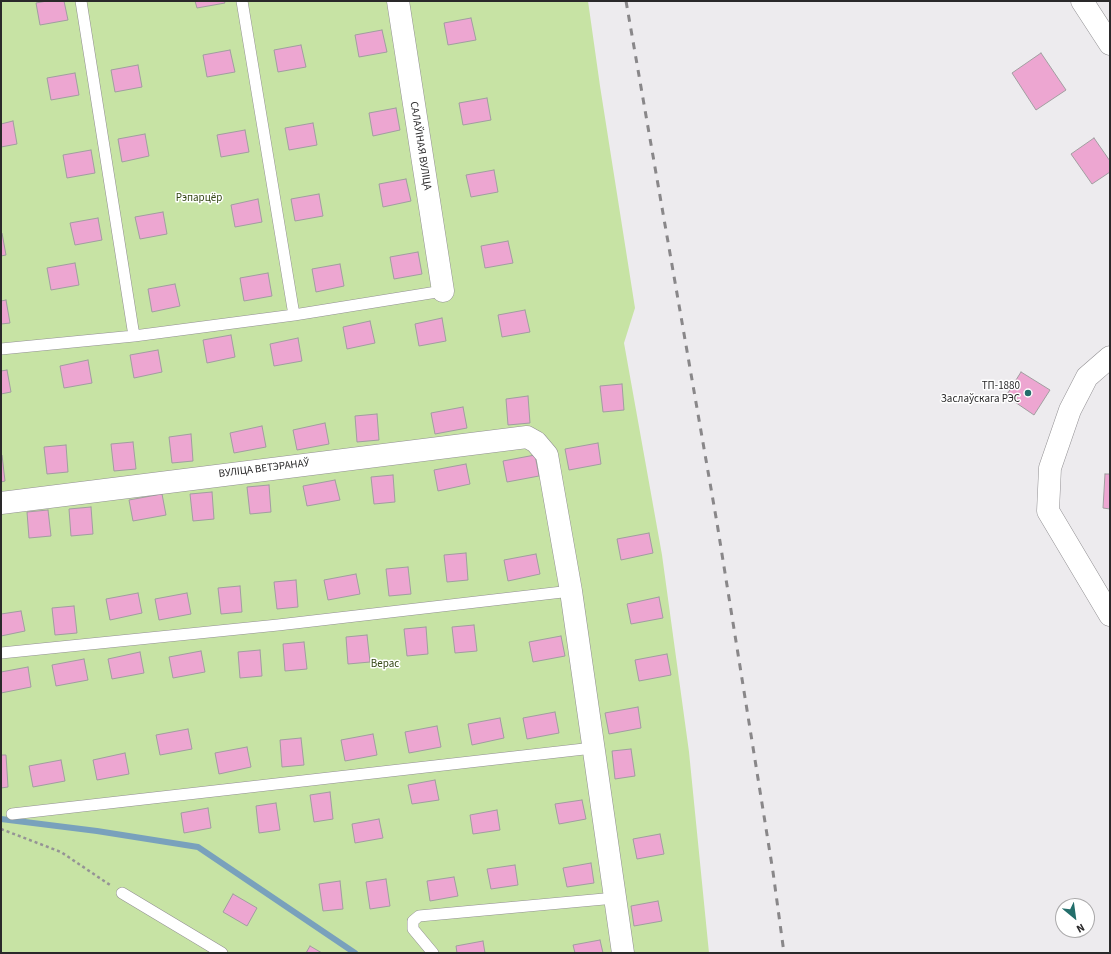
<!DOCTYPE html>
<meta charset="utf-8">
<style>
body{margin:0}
#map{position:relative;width:1111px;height:954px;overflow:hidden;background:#edebee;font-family:"Source Sans 3",sans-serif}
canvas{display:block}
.frame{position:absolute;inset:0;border:2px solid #2a292a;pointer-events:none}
.north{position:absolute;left:1055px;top:898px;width:40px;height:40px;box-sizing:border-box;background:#fff;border:1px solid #aaa9aa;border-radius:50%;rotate:151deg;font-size:11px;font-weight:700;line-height:16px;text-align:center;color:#2a292a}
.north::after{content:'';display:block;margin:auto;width:14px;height:18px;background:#236e6b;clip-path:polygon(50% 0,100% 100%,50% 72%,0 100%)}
</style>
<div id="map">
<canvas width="1111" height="954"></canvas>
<div class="frame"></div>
<div class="north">N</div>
</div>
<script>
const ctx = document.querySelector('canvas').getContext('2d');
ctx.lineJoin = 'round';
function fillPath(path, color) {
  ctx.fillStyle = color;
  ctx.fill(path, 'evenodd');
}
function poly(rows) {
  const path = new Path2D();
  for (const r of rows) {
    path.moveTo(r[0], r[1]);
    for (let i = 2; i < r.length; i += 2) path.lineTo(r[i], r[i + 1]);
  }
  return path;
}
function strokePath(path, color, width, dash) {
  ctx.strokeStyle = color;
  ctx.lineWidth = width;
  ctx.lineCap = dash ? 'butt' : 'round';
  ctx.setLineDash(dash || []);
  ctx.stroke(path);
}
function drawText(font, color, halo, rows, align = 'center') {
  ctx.font = font + ' "Source Sans 3",sans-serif';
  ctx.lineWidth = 3;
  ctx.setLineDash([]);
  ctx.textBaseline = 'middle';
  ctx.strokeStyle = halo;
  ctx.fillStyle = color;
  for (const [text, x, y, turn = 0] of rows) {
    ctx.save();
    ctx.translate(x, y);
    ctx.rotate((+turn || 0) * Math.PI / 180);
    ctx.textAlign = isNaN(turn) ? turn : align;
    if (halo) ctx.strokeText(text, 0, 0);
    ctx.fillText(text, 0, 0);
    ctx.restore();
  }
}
fillPath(poly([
 [1,1,588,1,600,86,635,308,624,343,662,555,689,752,709,953,1,953]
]), '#c7e3a4');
strokePath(poly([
 [1,819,97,831,198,847,355,953]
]), '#79a1bc', 6);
const building = poly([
 [47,1,64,1,68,20,40,25,36,3,47,1],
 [195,1,224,1,225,3,197,8,195,1],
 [471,18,476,40,448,45,444,23,471,18],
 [382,30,387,52,359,57,355,35,382,30],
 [301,45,306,67,278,72,274,50,301,45],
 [230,50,235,72,207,77,203,55,230,50],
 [1041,53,1066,90,1036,110,1012,73,1041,53],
 [138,65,142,87,115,92,111,70,138,65],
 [75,73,79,95,51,100,47,78,75,73],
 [487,98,491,120,463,125,459,103,487,98],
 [396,108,400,130,373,136,369,113,396,108],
 [13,121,17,144,1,147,1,124,13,121],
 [313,123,317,145,289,150,285,128,313,123],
 [245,130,249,152,221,157,217,135,245,130],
 [145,134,149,156,122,162,118,139,145,134],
 [1094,138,1110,161,1110,172,1092,184,1071,154,1094,138],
 [91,150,95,173,67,178,63,155,91,150],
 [494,170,498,192,471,197,466,175,494,170],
 [406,179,411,201,383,207,379,184,406,179],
 [319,194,323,216,295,221,291,199,319,194],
 [258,199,262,222,235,227,231,205,258,199],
 [163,212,167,234,140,239,135,217,163,212],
 [98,218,102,240,75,245,70,223,98,218],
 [1,233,2,233,6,255,1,256,1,233],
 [508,241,513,263,485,268,481,246,508,241],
 [418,252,422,274,394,279,390,257,418,252],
 [75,263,79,285,51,290,47,268,75,263],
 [340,264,344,286,316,292,312,269,340,264],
 [268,273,272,296,244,301,240,278,268,273],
 [175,284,180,306,152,312,148,289,175,284],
 [6,300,10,323,1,324,1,301,6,300],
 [525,310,530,332,502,337,498,315,525,310],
 [442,318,446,341,419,346,415,324,442,318],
 [370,321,375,343,347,349,343,327,370,321],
 [231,335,235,357,207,363,203,340,231,335],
 [298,338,302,361,274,366,270,344,298,338],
 [158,350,162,372,134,378,130,355,158,350],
 [88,360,92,383,64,388,60,366,88,360],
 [7,370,11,392,1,394,1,371,7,370],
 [1021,372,1050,390,1034,415,1006,396,1021,372],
 [622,384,624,410,603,412,600,386,622,384],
 [528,396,530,423,508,425,506,399,528,396],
 [463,407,467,428,435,434,431,413,463,407],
 [377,414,379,440,357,442,355,416,377,414],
 [325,423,329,444,297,450,293,430,325,423],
 [262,426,266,447,234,453,230,433,262,426],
 [191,434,193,461,172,463,169,437,191,434],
 [133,442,136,469,114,471,111,444,133,442],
 [598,443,601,464,569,470,565,449,598,443],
 [66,445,68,472,47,474,44,447,66,445],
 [1,455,2,455,5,481,1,482,1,455],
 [535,455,539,476,507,482,503,461,535,455],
 [466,464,470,484,438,491,434,470,466,464],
 [1105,474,1110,474,1110,509,1103,508,1105,474],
 [393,475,395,502,374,504,371,477,393,475],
 [335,480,340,500,307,506,303,486,335,480],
 [269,485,271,512,250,514,247,487,269,485],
 [212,492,214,519,193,521,190,494,212,492],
 [162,494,166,515,133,521,129,500,162,494],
 [91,507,93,534,71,536,69,509,91,507],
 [48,510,51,536,29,538,27,512,48,510],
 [649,533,653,553,621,560,617,539,649,533],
 [466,553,468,580,447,582,444,555,466,553],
 [536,554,540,574,508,581,504,560,536,554],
 [408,567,411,594,389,596,386,569,408,567],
 [356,574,360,594,328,600,324,580,356,574],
 [296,580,298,607,277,609,274,582,296,580],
 [240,586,242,612,221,614,218,588,240,586],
 [138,593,142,613,110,620,106,599,138,593],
 [187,593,191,614,159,620,155,599,187,593],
 [659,597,663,618,631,624,627,604,659,597],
 [74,606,77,633,55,635,52,608,74,606],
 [21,611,25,631,1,636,1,614,21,611],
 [474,625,477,651,455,653,452,627,474,625],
 [426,627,428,654,407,656,404,629,426,627],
 [367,635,370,662,348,664,346,637,367,635],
 [561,636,565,656,533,662,529,642,561,636],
 [304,642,307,669,285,671,283,644,304,642],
 [260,650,262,676,240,678,238,652,260,650],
 [201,651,205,672,173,678,169,657,201,651],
 [140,652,144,673,112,679,108,659,140,652],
 [667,654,671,675,639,681,635,660,667,654],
 [84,659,88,680,56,686,52,665,84,659],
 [28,667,31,687,1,693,1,672,28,667],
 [638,707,641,728,609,734,605,713,638,707],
 [555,712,559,733,527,739,523,718,555,712],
 [500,718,504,738,472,745,468,724,500,718],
 [437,726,441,747,409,753,405,732,437,726],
 [188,729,192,749,160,755,156,735,188,729],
 [373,734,377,755,345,761,341,740,373,734],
 [301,738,304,765,282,767,280,740,301,738],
 [247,747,251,767,219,774,215,753,247,747],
 [631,749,635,776,615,779,612,751,631,749],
 [125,753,129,774,97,780,93,760,125,753],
 [1,755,6,755,8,787,1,788,1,755],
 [61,760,65,781,33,787,29,766,61,760],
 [435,780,439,800,412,804,408,785,435,780],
 [330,792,333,819,314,822,310,795,330,792],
 [582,800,586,819,559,824,555,804,582,800],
 [276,803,280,830,259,833,256,806,276,803],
 [208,808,211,828,184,833,181,813,208,808],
 [497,810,500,830,473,834,470,815,497,810],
 [379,819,383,838,355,843,352,824,379,819],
 [660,834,664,854,637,859,633,839,660,834],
 [591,863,594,883,567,887,563,868,591,863],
 [515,865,518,885,491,889,487,869,515,865],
 [454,877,458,896,430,901,427,881,454,877],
 [386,879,390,906,370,909,366,882,386,879],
 [340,881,343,909,323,911,319,884,340,881],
 [233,894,257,908,247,926,223,912,233,894],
 [658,901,662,921,634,926,631,906,658,901],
 [600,940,603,953,575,953,573,945,600,940],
 [483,941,485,953,457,953,456,946,483,941],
 [310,946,322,953,306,953,310,946]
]);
fillPath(building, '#eda6d1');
strokePath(building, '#a19ea0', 1);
const service = poly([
 [81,1,134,336],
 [242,1,294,315],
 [1,349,134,336,294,315,443,291],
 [1,653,278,625,571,591],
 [12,814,593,748],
 [122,893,222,953],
 [433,953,413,929,413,921,419,916,615,898]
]);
const minor = poly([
 [398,1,443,291],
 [1082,1,1110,44],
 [1110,357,1087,377,1070,410,1050,468,1048,511,1110,615],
 [1,503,527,437,536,442,547,455,571,591,623,953]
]);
strokePath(service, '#929093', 12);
strokePath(minor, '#929093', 23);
strokePath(poly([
 [1,829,61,852,110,885]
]), '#959395', 2.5, [3, 3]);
strokePath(service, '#fff', 11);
strokePath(minor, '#fff', 22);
strokePath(poly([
 [626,1,717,523,773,872,784,953]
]), '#898789', 3, [7, 7]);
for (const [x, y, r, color] of [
 [1028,393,4,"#236e6b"]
]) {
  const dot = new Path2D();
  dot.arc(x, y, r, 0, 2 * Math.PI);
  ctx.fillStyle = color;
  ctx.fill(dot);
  strokePath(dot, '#fff', 1.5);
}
drawText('11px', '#2a292a', '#fff', [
 ["САЛАЎІНАЯ ВУЛІЦА",420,146,81],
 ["ВУЛІЦА ВЕТЭРАНАЎ",264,469,-7]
]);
drawText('11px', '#334614', '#fff', [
 ["Рэпарцёр",199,199],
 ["Верас",385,665]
]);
drawText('11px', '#2a292a', '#fff', [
 ["ТП-1880",1020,387],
 ["Заслаўскага РЭС",1020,400]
], 'right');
</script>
